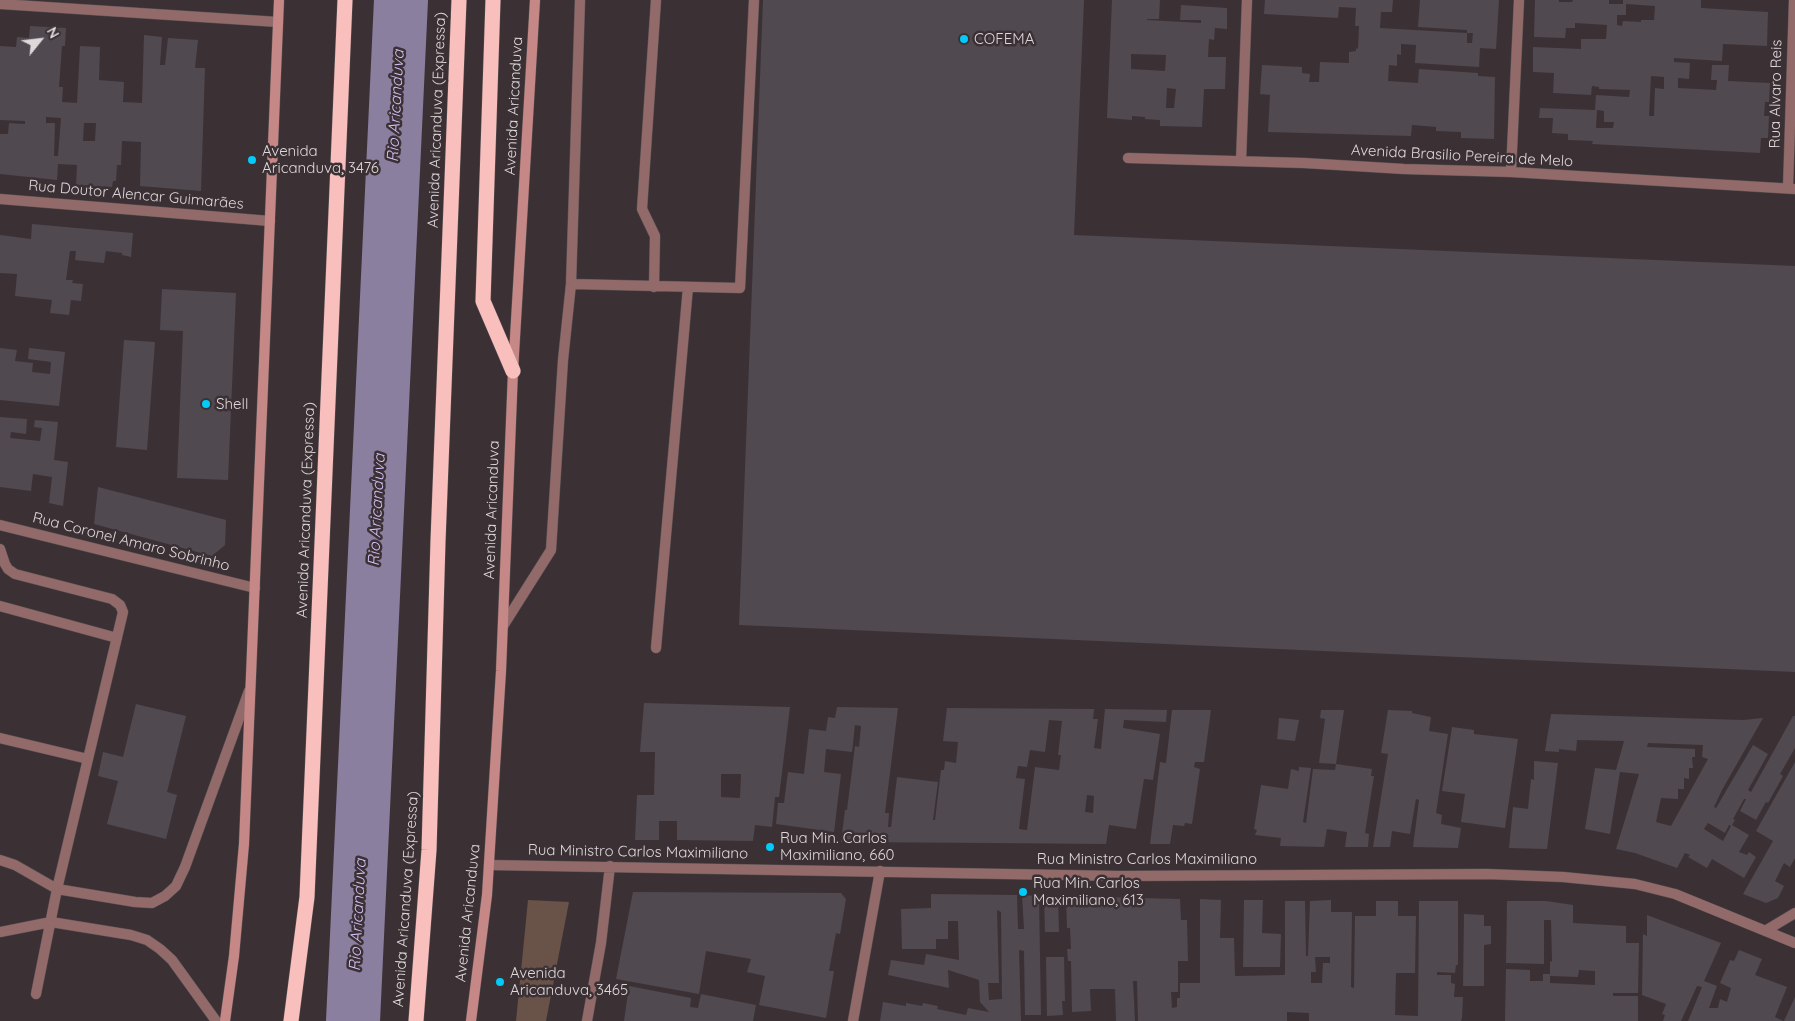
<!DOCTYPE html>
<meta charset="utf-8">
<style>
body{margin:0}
#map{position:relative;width:1795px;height:1021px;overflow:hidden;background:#3b3135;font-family:Quicksand,sans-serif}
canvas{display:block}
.north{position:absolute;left:15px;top:15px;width:50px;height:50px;-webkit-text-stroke:4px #3b3135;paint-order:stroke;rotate:61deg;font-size:14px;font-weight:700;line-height:20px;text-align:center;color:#ded8da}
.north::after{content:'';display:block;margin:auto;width:18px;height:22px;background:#ded8da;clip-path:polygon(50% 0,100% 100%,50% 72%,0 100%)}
</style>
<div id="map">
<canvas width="1795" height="1021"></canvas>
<div class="north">N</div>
</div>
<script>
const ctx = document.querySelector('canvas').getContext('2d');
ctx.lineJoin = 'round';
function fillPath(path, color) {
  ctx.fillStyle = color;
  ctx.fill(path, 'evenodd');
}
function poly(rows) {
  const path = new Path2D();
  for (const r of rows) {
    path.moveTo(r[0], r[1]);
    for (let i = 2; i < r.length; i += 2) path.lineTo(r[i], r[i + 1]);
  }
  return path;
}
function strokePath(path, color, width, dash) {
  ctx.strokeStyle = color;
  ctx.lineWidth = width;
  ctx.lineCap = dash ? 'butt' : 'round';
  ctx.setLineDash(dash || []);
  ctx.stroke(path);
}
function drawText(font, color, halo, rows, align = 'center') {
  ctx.font = font + ' Quicksand,sans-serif';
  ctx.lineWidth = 5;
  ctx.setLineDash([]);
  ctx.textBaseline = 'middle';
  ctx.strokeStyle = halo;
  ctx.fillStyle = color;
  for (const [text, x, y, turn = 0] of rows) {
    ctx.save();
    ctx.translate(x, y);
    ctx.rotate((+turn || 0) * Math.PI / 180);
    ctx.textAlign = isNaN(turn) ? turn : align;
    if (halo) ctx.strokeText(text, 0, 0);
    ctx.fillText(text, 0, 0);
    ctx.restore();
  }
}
fillPath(poly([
 [528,900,569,902,546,1021,516,1021]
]), '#695247');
strokePath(poly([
 [353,1021,401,0]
]), '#8b7fa0', 54);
fillPath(poly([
 [763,0,1084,0,1074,235,1795,266,1795,672,739,625],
 [1112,0,1160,0,1159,19,1147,19,1147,20,1201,23,1201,20,1180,20,1181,5,1227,8,1227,29,1215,28,1214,40,1209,39,1208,57,1226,57,1225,89,1204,89,1202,127,1160,126,1160,120,1145,119,1145,117,1132,116,1132,120,1107,118],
 [1131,54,1166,55,1165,71,1131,69],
 [1167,88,1176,89,1174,108,1166,108],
 [1265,0,1393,0,1392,12,1381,12,1380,28,1467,33,1467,43,1472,43,1473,33,1467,33,1467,30,1418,27,1420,0,1499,0,1496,49,1480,48,1479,67,1415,63,1416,45,1401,44,1401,55,1397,54,1397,66,1389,65,1388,81,1418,83,1419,69,1478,73,1478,76,1495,77,1494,139,1461,138,1461,132,1436,131,1436,127,1412,125,1411,136,1268,132,1270,95,1260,94,1262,65,1302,67,1302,73,1310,74,1309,82,1319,82,1320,62,1349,63,1349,52,1356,51,1356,48,1358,49,1359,26,1355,26,1356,8,1339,7,1338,18,1264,14],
 [1535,0,1559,0,1559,2,1572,2,1573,0,1609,0,1609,4,1623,4,1623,0,1701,0,1701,8,1768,12,1767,46,1723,44,1722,61,1674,58,1674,62,1690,63,1689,79,1678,78,1678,88,1716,90,1717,80,1711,80,1712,65,1729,65,1728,81,1770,83,1769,102,1765,102,1764,116,1769,116,1768,138,1761,138,1760,153,1592,144,1593,141,1568,140,1568,134,1552,133,1553,118,1539,118,1540,108,1595,110,1596,95,1629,97,1630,90,1599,89,1599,87,1592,86,1591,95,1553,93,1554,73,1533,72,1533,47,1581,49,1581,39,1606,39,1607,25,1575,23,1575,28,1566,28,1565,38,1534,37],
 [1626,4,1655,6,1654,20,1641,20,1641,22,1623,21,1622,26,1617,25,1617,15,1626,15],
 [1651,76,1664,77,1664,89,1655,88,1654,116,1649,116],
 [1597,110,1604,111,1604,122,1614,122,1613,128,1596,128],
 [30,26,66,28,65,46,62,46,59,87,63,87,62,102,77,103,80,46,100,47,99,80,124,82,123,102,142,103,144,35,162,37,160,65,165,65,168,38,198,40,195,68,205,68,201,191,140,186,141,142,122,141,121,165,117,165,116,181,113,181,112,187,76,185,77,165,58,164,57,180,0,174,0,134,8,134,9,123,25,124,25,121,0,120,0,46,16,47,17,37,29,38],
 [46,117,61,118,58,156,54,156,55,123,46,123],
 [84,123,96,123,95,141,83,141],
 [32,224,133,233,131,257,122,255,122,253,106,251,104,263,75,260,76,251,70,251,66,280,73,280,72,283,83,284,81,301,71,300,69,315,50,313,52,300,15,296,17,274,0,273,0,235,31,239],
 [162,289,236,293,228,480,177,478,183,331,160,330],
 [124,340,155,342,147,450,116,447],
 [0,348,17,350,15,361,33,363,32,372,50,374,51,362,28,359,29,348,65,352,59,406,0,400],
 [0,417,27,419,26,434,11,432,10,438,40,441,42,428,34,427,35,420,58,422,54,460,68,462,63,506,49,503,52,477,33,474,31,491,0,487],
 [98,487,226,520,225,545,212,556,94,524],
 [644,703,790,707,779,797,775,797,772,827,755,825,753,841,677,840,677,821,659,821,659,840,635,840,637,795,654,795,655,752,640,752],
 [721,774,741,774,740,798,721,797],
 [136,704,186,716,167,792,177,795,166,839,107,824,118,781,98,776,103,752,123,757],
 [837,707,898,708,885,813,889,813,888,827,891,827,897,777,938,782,933,820,935,820,941,770,944,770,945,761,956,763,958,742,943,741,947,708,1094,709,1093,719,1098,719,1094,748,1101,749,1105,709,1167,710,1166,722,1124,720,1123,728,1160,734,1153,780,1144,779,1136,829,1109,825,1106,844,995,843,841,842,845,810,847,810,855,746,859,747,861,726,855,725,852,752,826,749,824,772,841,774,834,832,776,824,778,803,784,803,788,772,804,774,809,729,826,731,828,717,835,718],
 [1049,720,1062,721,1058,755,1061,755,1059,770,1035,767,1027,830,1019,829,1025,779,1016,778,1018,766,1027,767,1030,750,1045,752],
 [1087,795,1094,796,1093,813,1085,812],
 [1172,710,1211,710,1204,762,1195,762,1194,767,1200,769,1192,824,1185,823,1184,826,1173,825,1170,844,1150,844,1160,762,1166,763],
 [1321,710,1344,710,1336,764,1319,763,1325,719,1320,718],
 [1388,710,1412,711,1412,713,1431,717,1429,731,1448,734,1436,813,1442,815,1441,824,1461,828,1458,848,1413,847,1419,800,1416,799,1410,834,1392,831,1390,847,1373,847,1388,754,1381,753],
 [1551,714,1743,720,1763,718,1722,790,1714,807,1716,808,1753,745,1768,754,1748,790,1751,792,1793,716,1795,716,1795,748,1780,774,1783,776,1768,803,1766,802,1756,820,1740,811,1746,799,1744,799,1733,819,1735,820,1732,825,1749,835,1739,852,1747,855,1749,852,1756,857,1744,878,1712,859,1707,868,1688,857,1690,855,1685,853,1677,868,1635,853,1616,849,1639,774,1620,772,1610,834,1585,829,1595,768,1616,770,1624,741,1577,740,1576,751,1559,749,1559,752,1545,751],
 [1648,743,1703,745,1702,757,1708,759,1671,826,1656,822,1661,798,1678,799,1678,789,1684,789,1684,778,1689,779,1689,768,1693,768,1692,757,1695,757,1695,749,1647,747],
 [1708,823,1725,833,1729,825,1731,826,1723,841,1704,829],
 [1279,718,1299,720,1295,741,1277,739],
 [1452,727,1474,730,1474,734,1518,739,1505,828,1461,822,1465,794,1442,791],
 [1534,761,1558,763,1547,849,1509,848,1513,807,1528,809,1531,779,1534,780],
 [1795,762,1795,858,1790,867,1784,863,1775,881,1784,886,1778,898,1766,903,1743,894,1773,841,1756,831],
 [1336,764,1372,769,1371,776,1374,776,1365,833,1369,834,1368,847,1345,847,1347,832,1327,829,1324,847,1280,846,1281,838,1255,835,1257,830,1254,829,1261,785,1288,789,1291,769,1299,771,1299,767,1311,768,1303,822,1306,823,1313,769,1335,770],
 [633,892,841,893,846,899,840,934,836,933,829,971,834,971,826,1018,759,1005,765,976,747,972,751,959,706,951,699,994,616,979],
 [931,894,1017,895,1018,929,1024,929,1022,895,1039,896,1041,1015,1025,1015,1024,951,1019,950,1021,1021,880,1021,883,1002,906,1006,906,1003,922,1006,923,1003,938,1006,937,1009,966,1015,968,1008,989,1012,980,1002,979,980,948,970,949,988,888,975,891,960,924,965,926,954,959,960,958,921,948,921,948,939,936,939,936,949,902,949,901,909,931,908],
 [997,910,1001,912,1002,999,989,1000,988,983,999,983],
 [1044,895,1058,896,1059,932,1045,932],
 [1066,896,1180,899,1181,920,1187,920,1188,961,1178,961,1178,992,1171,992,1172,1008,1177,1007,1177,998,1180,998,1180,983,1200,983,1200,899,1221,900,1220,938,1234,938,1235,976,1285,975,1285,901,1305,901,1306,956,1308,956,1310,901,1331,900,1331,912,1352,912,1351,987,1354,988,1355,916,1376,916,1376,901,1398,901,1398,916,1416,916,1415,973,1396,973,1395,1015,1418,1016,1419,901,1458,901,1458,965,1456,965,1455,973,1437,972,1437,975,1451,975,1451,983,1455,984,1454,997,1463,997,1462,1018,1461,1021,1309,1021,1309,1013,1287,1012,1287,1021,1138,1021,1137,981,1133,981,1135,1021,1116,1021,1115,989,1090,989,1091,1011,1072,1012,1071,961,1068,961,1067,949,1071,949,1070,928,1067,928],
 [1315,957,1330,957,1330,963,1323,963,1322,983,1311,983,1311,972,1316,972],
 [1244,900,1263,900,1262,933,1281,934,1280,967,1243,967],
 [1507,901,1546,901,1573,905,1573,923,1626,926,1626,943,1639,943,1638,993,1613,993,1613,996,1638,996,1638,1021,1505,1021,1506,969,1530,970,1530,981,1543,981,1543,974,1550,974,1550,962,1552,961,1551,920,1544,920,1544,964,1506,963],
 [1579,970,1595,971,1595,985,1550,983,1550,976,1578,977],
 [1464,914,1484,915,1484,926,1491,926,1491,944,1484,945,1484,986,1463,986],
 [1647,915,1721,943,1704,981,1717,986,1709,1008,1718,1008,1720,999,1727,1002,1731,988,1720,983,1730,960,1734,961,1739,950,1762,959,1755,975,1787,987,1775,1017,1783,1021,1688,1021,1702,987,1697,986,1681,1021,1663,1021,1665,1015,1662,1014,1666,1004,1642,995,1643,934,1647,936],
 [1046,957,1064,957,1065,1001,1062,1001,1063,1015,1047,1016],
 [629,986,691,998,690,1007,698,1008,701,994,756,1005,753,1021,624,1021],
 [1795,997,1795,1021,1784,1021]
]), '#50494f');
const lane = poly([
 [571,284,740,288,754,0],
 [654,287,655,236,642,209,656,0],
 [0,549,5,564,8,569,15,574,112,599,120,605,123,612,57,889,36,994],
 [0,606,117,638],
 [503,626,551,550,563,360,571,284,580,0],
 [656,648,688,287],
 [0,738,88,759],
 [0,860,15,865,57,889,135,902,152,903,165,896,176,886,185,867,249,691],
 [0,932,51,922,131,935,147,940,160,949,172,960,216,1021]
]);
const street = poly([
 [0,4,278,22],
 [1128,158,1304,163,1404,169,1511,172,1795,189],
 [1241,161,1247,0],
 [1511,172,1519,0],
 [1788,188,1794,0],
 [0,199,270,221],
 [0,525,255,588],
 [489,865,1120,876,1487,874,1563,877,1635,884,1675,894,1795,943],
 [1765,931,1795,913],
 [587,1021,601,943,610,866],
 [853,1021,880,871]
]);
const secondary = poly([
 [225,1021,234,956,244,844,279,0],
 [471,1021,487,895,501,671,513,371,535,0]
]);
const highway = poly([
 [493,0,483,301,513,371],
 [291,1021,307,897,345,0],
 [416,1021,429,850,438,541,459,0]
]);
strokePath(lane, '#584f53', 11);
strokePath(street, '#584f53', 11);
strokePath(secondary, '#584f53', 11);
strokePath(highway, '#584f53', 16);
strokePath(lane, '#916a69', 10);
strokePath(street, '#916a69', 10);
strokePath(secondary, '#c58886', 10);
strokePath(highway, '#f9bfbd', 15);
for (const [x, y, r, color] of [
 [964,39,5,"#02cbf9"],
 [252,160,5,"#02cbf9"],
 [206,404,5,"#02cbf9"],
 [770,847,5,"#02cbf9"],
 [1023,892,5,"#02cbf9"],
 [500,982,5,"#02cbf9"]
]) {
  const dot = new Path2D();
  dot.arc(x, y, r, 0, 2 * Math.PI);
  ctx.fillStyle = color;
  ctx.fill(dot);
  strokePath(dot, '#3b3135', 2);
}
drawText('15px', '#ded8da', '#3b3135', [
 ["COFEMA",974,39],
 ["Avenida",262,151],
 ["Aricanduva, 3476",262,168],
 ["Shell",216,404],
 ["Rua Min. Carlos",780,838],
 ["Maximiliano, 660",780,855],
 ["Rua Min. Carlos",1033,883],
 ["Maximiliano, 613",1033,900],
 ["Avenida",510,973],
 ["Aricanduva, 3465",510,990]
], 'left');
drawText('15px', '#ded8da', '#3b3135', [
 ["Rua Alvaro Reis",1776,94,-89],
 ["Avenida Aricanduva",514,106,-87],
 ["Avenida Aricanduva (Expressa)",437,120,-88],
 ["Avenida Brasilio Pereira de Melo",1462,156,3],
 ["Rua Doutor Alencar Guimarães",136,195,5],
 ["Avenida Aricanduva (Expressa)",306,510,-88],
 ["Avenida Aricanduva",492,510,-88],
 ["Rua Coronel Amaro Sobrinho",131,542,14],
 ["Rua Ministro Carlos Maximiliano",638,852,1],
 ["Rua Ministro Carlos Maximiliano",1147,859],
 ["Avenida Aricanduva (Expressa)",406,899,-86],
 ["Avenida Aricanduva",468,913,-84]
]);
drawText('italic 16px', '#d7c2fb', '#3b3135', [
 ["Rio Aricanduva",396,106,-87],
 ["Rio Aricanduva",377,510,-87],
 ["Rio Aricanduva",358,915,-87]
]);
</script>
